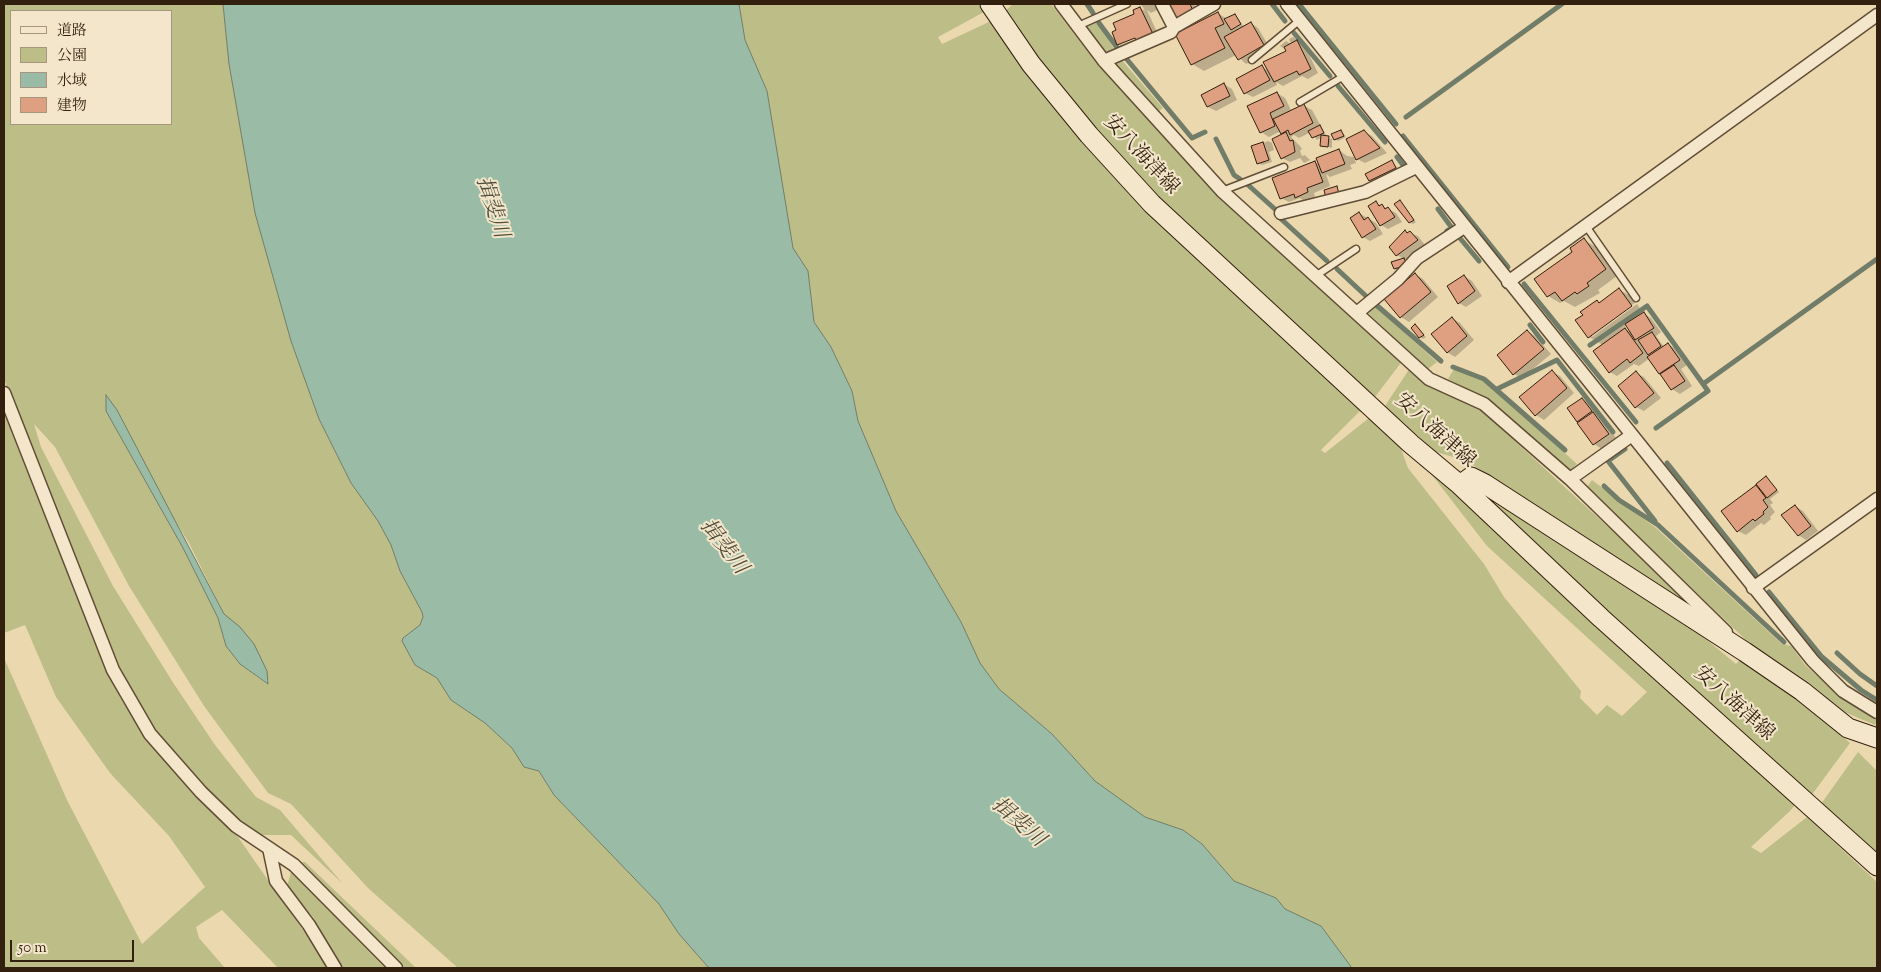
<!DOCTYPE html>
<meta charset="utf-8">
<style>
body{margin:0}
#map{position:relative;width:1881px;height:972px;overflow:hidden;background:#ecd8af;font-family:"Sorts Mill Goudy","Noto Serif JP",serif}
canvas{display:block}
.frame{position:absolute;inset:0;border:5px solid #331f0e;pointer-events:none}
.legend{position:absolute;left:10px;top:10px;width:162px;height:115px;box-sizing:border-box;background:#f3e6cb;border:1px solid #a6967f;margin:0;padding:6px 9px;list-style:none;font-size:15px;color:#331f0e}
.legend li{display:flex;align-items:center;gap:10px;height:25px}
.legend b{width:25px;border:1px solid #a6967f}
.scale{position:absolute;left:10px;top:940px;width:124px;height:22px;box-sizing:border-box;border:2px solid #331f0e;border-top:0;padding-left:6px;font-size:15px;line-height:18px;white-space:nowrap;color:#331f0e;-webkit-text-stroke:4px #f3e6cb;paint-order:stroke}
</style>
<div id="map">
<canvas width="1881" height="972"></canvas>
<div class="frame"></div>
<ul class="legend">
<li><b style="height:6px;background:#f3e6cb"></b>道路</li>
<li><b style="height:14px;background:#bdbd87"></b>公園</li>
<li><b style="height:14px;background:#9abba5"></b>水域</li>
<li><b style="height:14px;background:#df9f81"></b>建物</li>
</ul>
<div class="scale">50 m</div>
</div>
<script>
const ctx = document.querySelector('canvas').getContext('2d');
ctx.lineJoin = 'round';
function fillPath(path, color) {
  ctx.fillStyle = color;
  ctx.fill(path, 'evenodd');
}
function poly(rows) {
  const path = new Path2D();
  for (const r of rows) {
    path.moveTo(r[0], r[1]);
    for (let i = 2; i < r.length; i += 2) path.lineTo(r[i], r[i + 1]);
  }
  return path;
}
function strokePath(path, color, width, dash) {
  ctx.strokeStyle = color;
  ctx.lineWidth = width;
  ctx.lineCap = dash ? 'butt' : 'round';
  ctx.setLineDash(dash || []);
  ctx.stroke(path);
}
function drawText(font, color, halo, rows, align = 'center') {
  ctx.font = font + ' "Sorts Mill Goudy","Noto Serif JP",serif';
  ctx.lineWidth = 4;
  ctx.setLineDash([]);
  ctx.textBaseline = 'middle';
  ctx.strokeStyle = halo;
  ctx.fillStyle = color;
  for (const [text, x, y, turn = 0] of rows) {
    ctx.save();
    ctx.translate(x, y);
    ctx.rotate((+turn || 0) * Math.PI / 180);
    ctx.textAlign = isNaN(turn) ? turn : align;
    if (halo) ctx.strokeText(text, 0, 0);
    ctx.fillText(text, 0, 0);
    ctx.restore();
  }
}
fillPath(poly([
 [4,4,223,4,229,64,255,213,291,341,319,419,351,483,378,521,391,545,400,571,422,612,423,617,420,625,403,638,415,665,437,678,451,700,485,723,512,748,524,767,539,771,554,795,659,904,679,934,709,968,458,968,368,888,291,804,268,793,204,706,129,586,55,447,34,424,41,447,113,586,172,681,215,745,256,797,280,810,343,884,291,835,258,835,237,820,202,786,154,731,117,668,4,379],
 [11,11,171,11,171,124,11,124],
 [106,411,189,543,224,614,267,684,240,664,226,646,218,618,183,548],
 [739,4,979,4,984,12,938,37,942,44,991,21,1021,66,1077,137,1142,208,1361,410,1321,450,1325,453,1369,418,1399,443,1408,468,1484,564,1504,597,1581,691,1580,698,1597,715,1607,705,1622,716,1647,692,1487,546,1425,466,1795,805,1790,811,1751,847,1761,853,1807,817,1877,882,1877,968,1352,968,1321,926,1285,909,1276,898,1234,881,1202,844,1183,830,1145,817,1095,781,1052,734,999,689,980,663,961,622,896,511,858,421,852,391,831,347,814,322,808,271,793,248,767,91,745,40],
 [1013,4,1051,4,1096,63,1214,191,1403,360,1375,397,1159,199,1097,130,1041,61,1005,11],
 [1096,21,1117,53,1108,56,1086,29,1088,26],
 [1120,58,1163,108,1156,113,1112,63],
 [1374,305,1437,362,1428,369,1366,311],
 [1410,368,1430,387,1479,408,1697,609,1698,613,1467,461,1436,452,1385,406],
 [1454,369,1481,379,1495,390,1577,464,1569,472,1486,399,1448,379],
 [4,413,106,670,121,699,146,738,197,797,238,837,329,968,278,968,222,910,196,927,199,938,225,968,4,968,4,658,67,800,142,944,205,887,169,836,110,773,56,697,25,625,4,633],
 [1592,480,1656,528,1782,644,1791,646,1806,666,1836,692,1877,721,1875,725,1842,711,1807,681,1748,642,1587,487],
 [1472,487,1701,635,1736,664,1741,659,1793,693,1850,743,1811,796],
 [1858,752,1877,771,1877,855,1821,804],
 [302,862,305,862,416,968,402,968],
 [291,872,385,968,342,968,313,917,287,886]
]), '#bdbd87');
const water = poly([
 [223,4,739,4,745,40,767,91,793,248,808,271,814,322,831,347,852,391,858,421,896,511,961,622,980,663,999,689,1052,734,1095,781,1145,817,1183,830,1202,844,1234,881,1276,898,1285,909,1321,926,1352,968,709,968,679,934,659,904,554,795,539,771,524,767,512,748,485,723,451,700,437,678,415,665,402,641,403,638,420,625,423,617,422,612,400,571,391,545,378,521,351,483,319,419,291,341,255,213,229,64,223,4],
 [106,395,117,410,224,614,240,627,254,644,267,671,268,684,240,664,226,646,218,618,183,548,106,411,106,395]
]);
fillPath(water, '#9abba5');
strokePath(water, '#717d69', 1);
fillPath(poly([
 [1141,4,1161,4,1163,7,1151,13,1147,10,1160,39,1126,49,1118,44,1140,8,1145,11],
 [1141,34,1142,37,1121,45,1121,42],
 [1169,4,1194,4,1200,16,1176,19],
 [1218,13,1227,19,1235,15,1244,27,1251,23,1258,28,1271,50,1246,64,1236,55,1204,71,1192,64],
 [1293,37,1305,46,1318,73,1308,79,1302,76,1283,86,1276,82,1277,85,1253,97,1245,93,1262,67,1269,71,1288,51,1280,46,1286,41,1291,44,1289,39],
 [1224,84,1232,89,1237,100,1216,111,1208,107,1203,95],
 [1277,93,1285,98,1292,112,1304,106,1312,110,1326,135,1323,137,1332,139,1332,148,1321,145,1322,137,1317,140,1311,132,1299,138,1294,135,1291,137,1300,146,1302,149,1300,151,1302,156,1305,155,1310,160,1304,163,1300,158,1290,162,1282,158,1284,134,1281,131,1269,137,1261,132],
 [1341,131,1346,137,1338,141,1335,139],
 [1364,132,1372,136,1387,153,1365,163,1357,159],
 [1268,141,1272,143,1274,150,1269,152,1272,162,1262,165,1258,163,1253,147],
 [1339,150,1347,156,1354,157,1356,163,1350,165,1352,169,1330,177,1326,174,1330,186,1314,193,1315,197,1304,201,1300,198,1289,202,1281,198,1315,162,1320,165],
 [1392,161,1399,170,1374,182,1370,180],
 [1400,202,1416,222,1413,224,1409,222],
 [1376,203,1396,213,1402,222,1388,229,1381,225],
 [1359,213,1376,223,1383,234,1370,241,1363,237],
 [1405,232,1418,236,1425,245,1405,260,1408,261,1398,270,1395,268,1404,259,1397,255,1390,247],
 [1584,240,1596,247,1617,276,1598,290,1600,293,1575,307,1564,301,1560,303,1548,296,1536,279,1574,252],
 [1415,274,1423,279,1438,297,1409,322,1401,317,1386,299],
 [1464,276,1472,281,1482,296,1466,307,1459,303],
 [1620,290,1632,297,1636,302,1592,334,1592,337,1637,304,1643,313,1651,318,1661,332,1656,336,1664,347,1668,344,1676,349,1687,365,1681,369,1692,386,1680,394,1672,389,1650,358,1639,366,1634,364,1617,376,1610,372,1603,345,1589,337,1600,304],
 [1627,325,1632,333,1623,328],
 [1452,318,1460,323,1474,340,1455,357,1447,352],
 [1416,326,1426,337,1423,339,1420,337],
 [1527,331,1535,336,1551,354,1522,378,1514,374],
 [1552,372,1560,376,1574,393,1544,420,1536,415,1521,398],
 [1636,373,1644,377,1661,398,1644,411,1636,407],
 [1582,399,1590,404,1616,438,1602,449,1594,444,1569,409],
 [1766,477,1779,492,1770,499,1773,503,1770,505,1775,512,1770,517,1771,519,1764,525,1761,523,1746,535,1738,531,1756,486,1762,490],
 [1795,506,1803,511,1818,531,1806,540,1798,535]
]), '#0003');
strokePath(poly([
 [1087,4,1093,13],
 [1272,4,1285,21],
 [1299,4,1396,124],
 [1099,23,1119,50],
 [1294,33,1330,76],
 [1125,57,1192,138,1205,132],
 [1338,86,1385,142],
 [1406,117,1562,4],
 [1403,136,1508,267],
 [1216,139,1234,175,1240,179],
 [1397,157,1403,165],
 [1247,184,1277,211],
 [1438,209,1452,228,1447,231],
 [1280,218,1327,261],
 [1459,237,1479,261],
 [1337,269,1367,297],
 [1524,284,1636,422],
 [1374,303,1441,361],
 [1530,325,1543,342],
 [1590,345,1647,306,1703,384],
 [1453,367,1484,379,1565,450],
 [1497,389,1557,360,1613,432],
 [1656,428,1708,391,1703,384,1877,259],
 [1625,449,1608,461,1655,521],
 [1667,463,1756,575],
 [1604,486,1619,500,1658,525,1784,642],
 [1769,592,1822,657,1861,690,1877,700],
 [1837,653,1860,674,1877,686]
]), '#717d69', 5);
const building = poly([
 [1168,4,1190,4,1193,11,1175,20,1168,4],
 [1140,7,1153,34,1137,41,1135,38,1117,45,1112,32,1116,30,1113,23,1134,14,1133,10,1140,7],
 [1218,12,1224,24,1215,28,1225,48,1191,65,1175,34,1218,12],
 [1235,14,1241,24,1231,30,1224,19,1235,14],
 [1251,22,1264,45,1238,60,1224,37,1251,22],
 [1297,40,1311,69,1299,75,1297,71,1274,82,1263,62,1286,51,1284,47,1297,40],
 [1262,65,1270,80,1244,94,1236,79,1262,65],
 [1224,83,1230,96,1207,107,1201,95,1224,83],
 [1277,92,1284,106,1270,113,1275,126,1260,133,1247,106,1277,92],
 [1304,104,1313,123,1290,135,1288,130,1281,134,1273,119,1304,104],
 [1320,125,1324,133,1312,138,1308,131,1320,125],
 [1341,130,1344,136,1334,140,1331,134,1341,130],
 [1364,130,1380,148,1356,160,1346,139,1364,130],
 [1286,132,1290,141,1293,140,1295,152,1281,159,1272,139,1286,132],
 [1321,135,1329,136,1328,147,1320,146,1321,135],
 [1263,142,1269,160,1257,164,1251,146,1263,142],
 [1339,149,1345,164,1322,173,1316,158,1339,149],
 [1392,160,1396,168,1369,181,1365,174,1392,160],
 [1315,161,1323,182,1307,188,1308,192,1295,198,1294,194,1280,199,1272,178,1315,161],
 [1337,186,1339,194,1326,198,1324,190,1337,186],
 [1400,200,1414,220,1409,223,1394,204,1400,200],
 [1376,201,1379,206,1382,204,1385,209,1388,207,1395,217,1380,226,1368,206,1376,201],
 [1359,212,1364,220,1368,217,1376,229,1362,238,1350,218,1359,212],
 [1405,230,1407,233,1410,231,1418,240,1396,256,1389,247,1405,230],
 [1584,238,1606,269,1587,283,1589,286,1577,294,1575,292,1562,301,1555,292,1547,297,1534,279,1572,252,1570,248,1584,238],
 [1404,258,1407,265,1394,269,1391,262,1404,258],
 [1415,273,1431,292,1400,318,1384,299,1415,273],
 [1464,275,1475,291,1458,304,1447,286,1464,275],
 [1619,288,1632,306,1588,338,1575,320,1583,315,1580,312,1597,300,1599,303,1619,288],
 [1644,312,1654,328,1635,340,1625,324,1644,312],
 [1452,317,1467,336,1447,353,1431,334,1452,317],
 [1415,324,1424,335,1419,338,1411,328,1415,324],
 [1625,328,1643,353,1630,363,1627,359,1609,373,1593,351,1625,328],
 [1527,330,1544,349,1513,375,1497,355,1527,330],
 [1652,332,1661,346,1648,355,1638,340,1652,332],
 [1668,343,1680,360,1659,374,1647,357,1668,343],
 [1674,365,1685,381,1671,390,1660,374,1674,365],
 [1552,370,1567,388,1535,416,1519,397,1552,370],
 [1636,371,1654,393,1635,408,1618,386,1636,371],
 [1582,398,1592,411,1577,422,1567,408,1582,398],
 [1593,412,1609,434,1593,445,1577,423,1593,412],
 [1766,476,1777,490,1767,498,1756,484,1766,476],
 [1756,485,1766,498,1763,500,1768,507,1763,512,1764,514,1755,521,1753,519,1737,532,1721,511,1756,485],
 [1795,505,1811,526,1798,536,1781,515,1795,505]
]);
fillPath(building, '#df9f81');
strokePath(building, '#331f0e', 1);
const lane = poly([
 [1078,26,1127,4],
 [1252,60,1300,20],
 [1300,102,1344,76],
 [1222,191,1284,167],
 [1586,226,1636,298],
 [1317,275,1356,249]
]);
const street = poly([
 [1061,4,1104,61,1222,191,1429,379,1484,404,1570,479,1726,632],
 [1162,4,1174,27],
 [1287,4,1813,661,1843,691,1877,712],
 [1104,61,1171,32,1174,27,1214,4],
 [1281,213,1365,192,1416,167],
 [1508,282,1877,15],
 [1358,312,1398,279,1417,258,1464,227],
 [4,393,113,670,150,734,201,792,236,826,294,865,396,968],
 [1570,479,1632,435],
 [1753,588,1877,499],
 [269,848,276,881,309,925,335,968]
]);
const secondary = poly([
 [990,4,1031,64,1089,135,1152,204,1411,444,1460,485,1601,618,1877,866],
 [1460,485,1471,477,1485,484,1745,652,1802,691,1848,728,1877,738]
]);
strokePath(lane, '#614d36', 9);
strokePath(street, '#614d36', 15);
strokePath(secondary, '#331f0e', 21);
strokePath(lane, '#f3e6cb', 6);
strokePath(street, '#f3e6cb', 12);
strokePath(secondary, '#f3e6cb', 19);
drawText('20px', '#331f0e', '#f3e6cb', [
 ["安八海津線",1140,156,47],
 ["安八海津線",1434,432,42],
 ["安八海津線",1733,705,42]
]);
drawText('italic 21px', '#524e3b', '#f3e6cb', [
 ["揖斐川",490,208,72],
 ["揖斐川",722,548,52],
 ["揖斐川",1017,824,41]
]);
</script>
